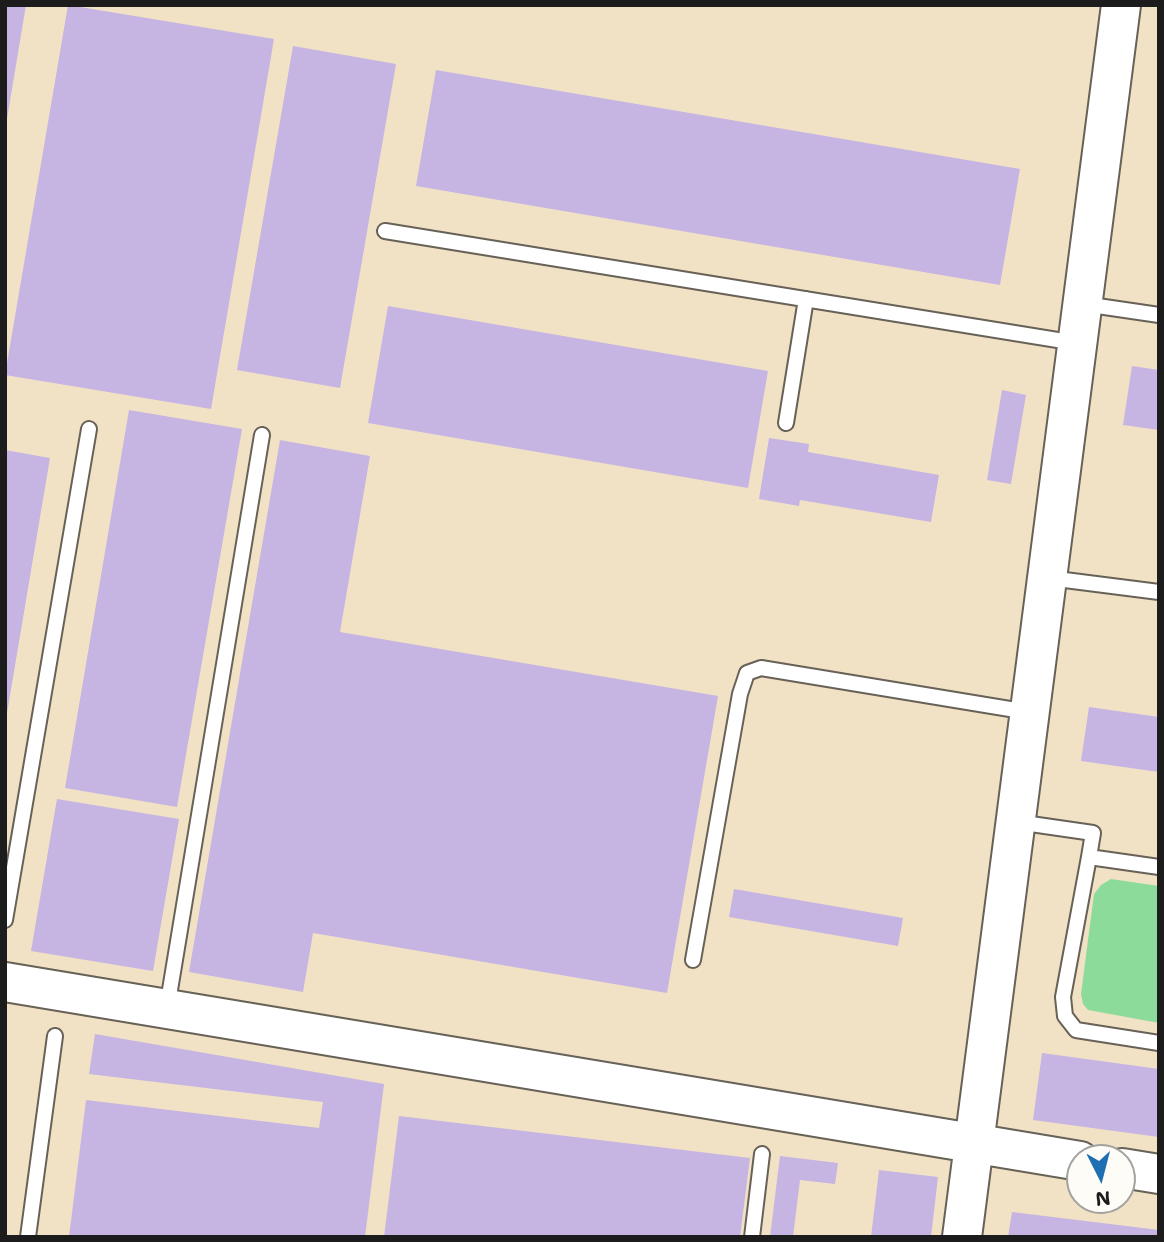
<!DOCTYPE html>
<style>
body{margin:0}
#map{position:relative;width:1164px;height:1242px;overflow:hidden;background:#f1e2c5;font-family:"Shantell Sans",sans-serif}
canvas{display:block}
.frame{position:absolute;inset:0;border:7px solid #1c1c1c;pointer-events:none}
.north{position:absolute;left:1066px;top:1144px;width:70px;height:70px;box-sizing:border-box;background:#fdfcf7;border:2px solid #a3a29f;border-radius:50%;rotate:174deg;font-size:19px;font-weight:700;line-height:28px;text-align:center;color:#1c1c1c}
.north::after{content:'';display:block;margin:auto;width:24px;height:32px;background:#1f6fb2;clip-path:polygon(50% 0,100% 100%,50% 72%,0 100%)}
</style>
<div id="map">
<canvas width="1164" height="1242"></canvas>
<div class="frame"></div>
<div class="north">N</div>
</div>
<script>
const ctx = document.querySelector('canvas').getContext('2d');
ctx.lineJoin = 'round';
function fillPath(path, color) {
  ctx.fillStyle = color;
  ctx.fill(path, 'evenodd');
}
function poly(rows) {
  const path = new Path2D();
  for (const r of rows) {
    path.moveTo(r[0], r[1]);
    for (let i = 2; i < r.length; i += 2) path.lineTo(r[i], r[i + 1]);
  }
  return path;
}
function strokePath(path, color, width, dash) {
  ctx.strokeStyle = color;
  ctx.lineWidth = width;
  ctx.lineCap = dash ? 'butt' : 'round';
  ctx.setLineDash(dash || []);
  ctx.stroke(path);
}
fillPath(poly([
 [1111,879,1159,886,1159,1023,1088,1010,1083,1004,1081,994,1094,894,1101,885]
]), '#8cdb9a');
fillPath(poly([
 [5,5,26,5,7,119,5,119],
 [68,5,274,39,211,409,5,375],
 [293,46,396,64,340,388,237,370],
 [436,70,1020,169,1000,285,416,186],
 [388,306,768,371,748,488,368,423],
 [1132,366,1159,370,1159,430,1123,425],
 [1002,390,1026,395,1011,484,987,480],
 [129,410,242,429,177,807,65,788],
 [769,438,809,444,808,452,939,475,931,522,800,500,799,506,759,499],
 [280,440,370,456,340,632,718,696,667,993,313,933,303,992,189,972],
 [5,450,50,458,7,713,5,713],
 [1089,707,1159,717,1159,772,1081,761],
 [57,799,179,819,153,971,31,951],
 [734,889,903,918,898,946,729,917],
 [95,1034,384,1084,365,1237,69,1237,86,1100,319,1128,323,1102,89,1074],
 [1042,1053,1159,1069,1159,1137,1033,1120],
 [399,1116,750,1158,740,1237,384,1237],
 [780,1156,838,1163,835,1184,800,1180,793,1237,770,1237],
 [879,1170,938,1177,931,1237,871,1237],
 [1012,1212,1159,1230,1159,1237,1008,1237]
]), '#c6b4e3');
const lane = poly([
 [385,231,1076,343],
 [1084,304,1159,315],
 [786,423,806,299],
 [1049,578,1159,592],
 [1017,822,1093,833,1089,857,1159,867],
 [1089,857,1063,997,1065,1016,1076,1030,1159,1043],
 [5,920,89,429],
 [693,960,740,694,747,673,761,668,1028,712],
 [167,1008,262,435],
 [28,1237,55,1036],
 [752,1237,762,1154]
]);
const secondary = poly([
 [5,982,1080,1161],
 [1122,1168,1159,1174],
 [962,1237,1121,5]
]);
strokePath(lane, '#676157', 18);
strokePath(secondary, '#676157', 42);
strokePath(lane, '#fff', 14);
strokePath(secondary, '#fff', 38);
</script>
